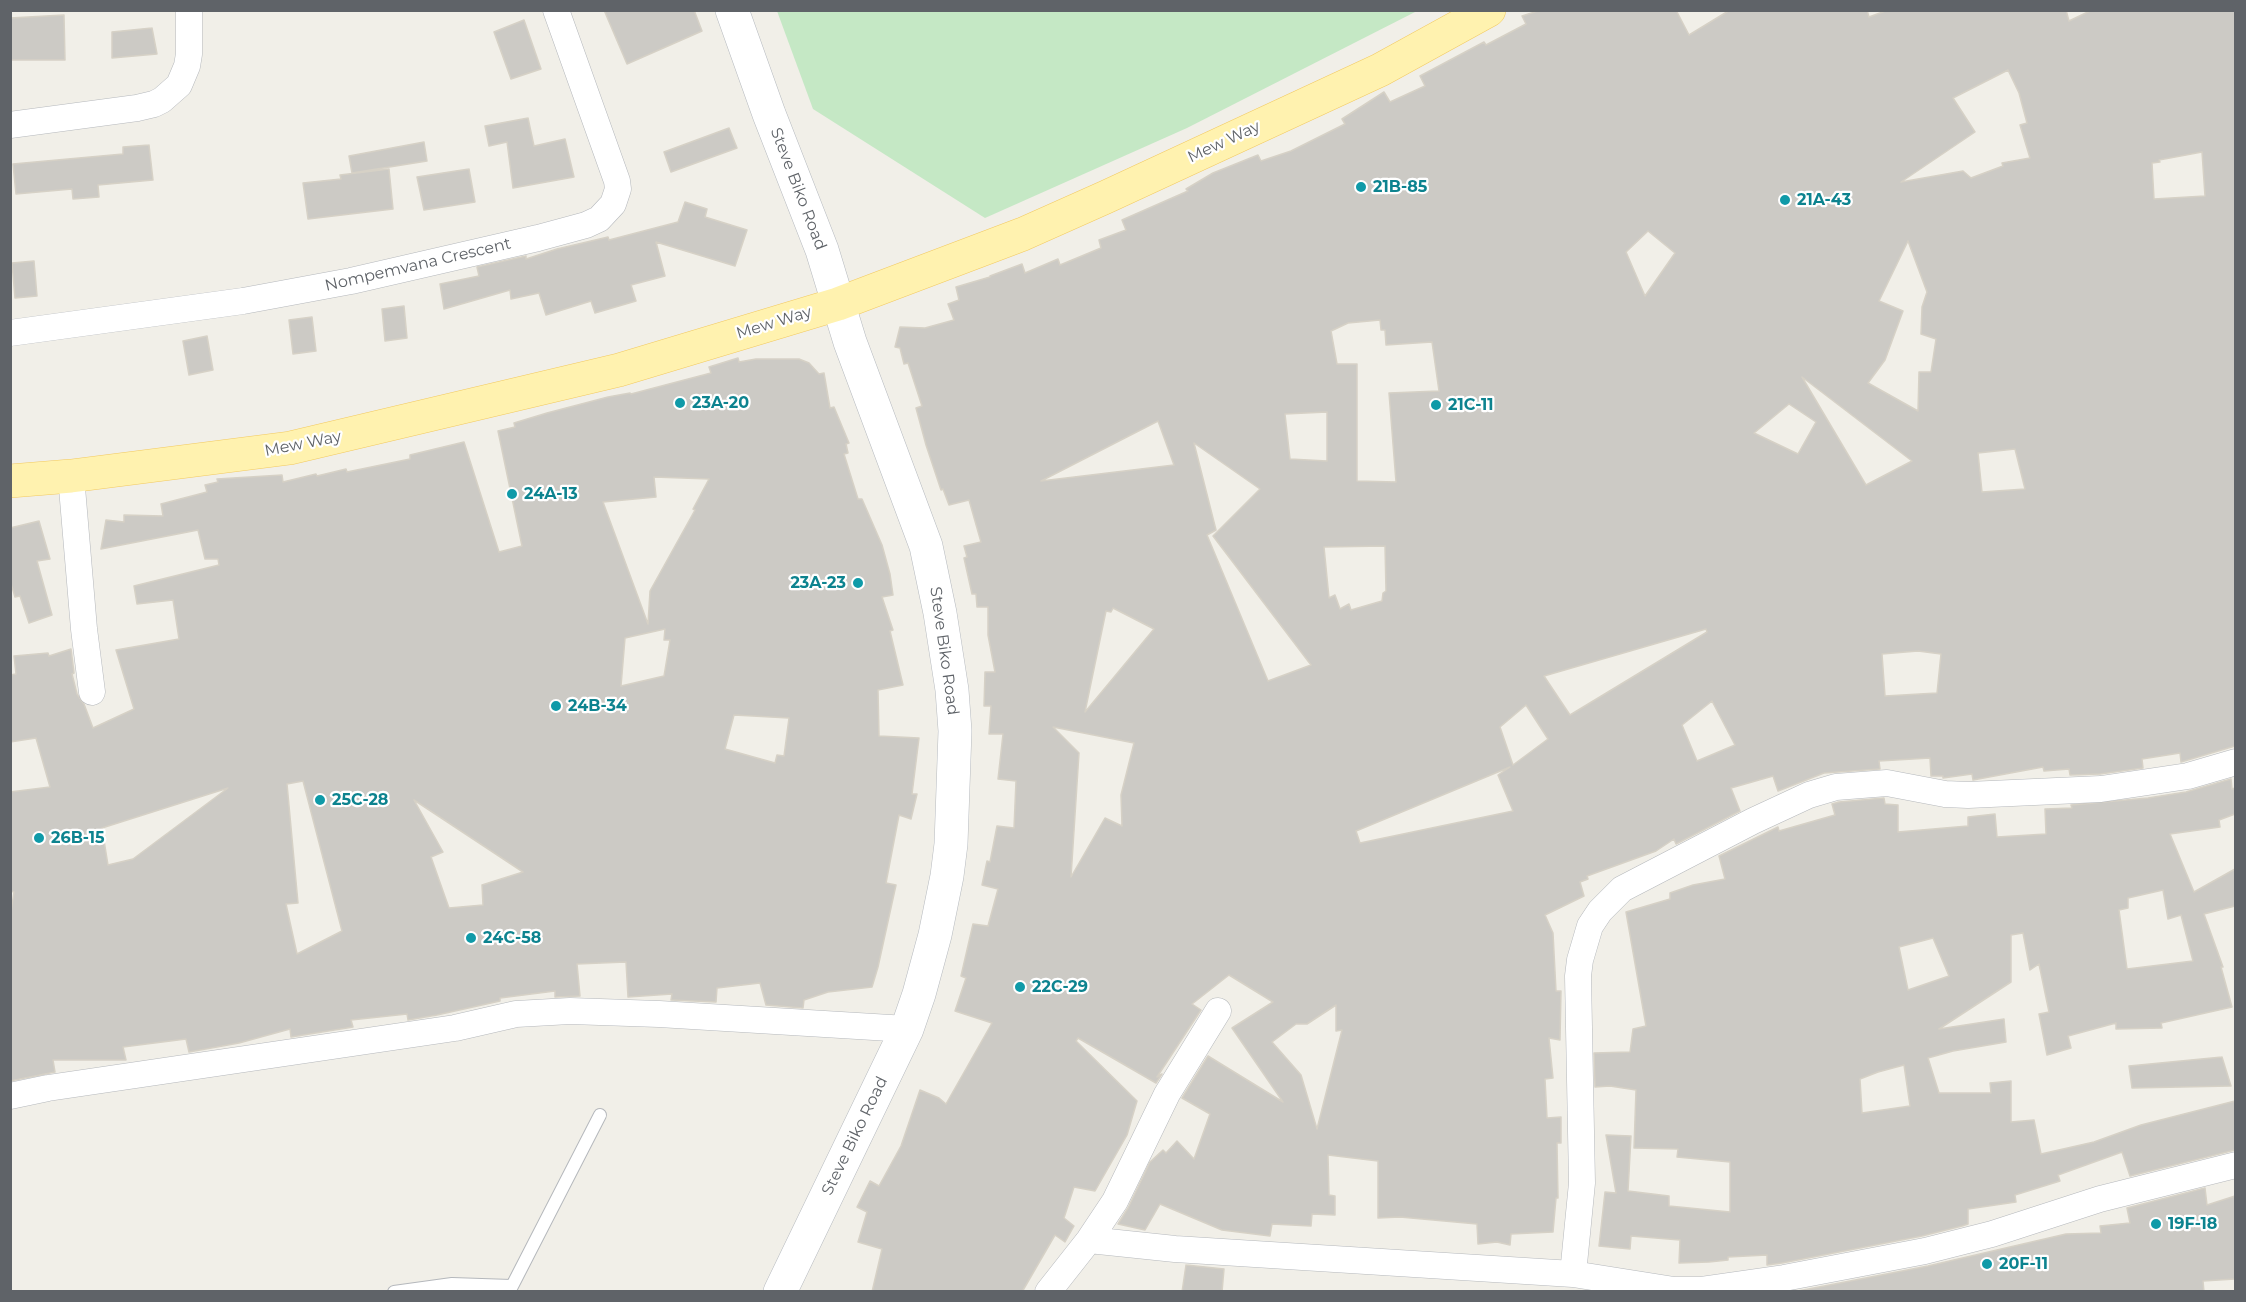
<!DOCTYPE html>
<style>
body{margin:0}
#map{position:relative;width:2246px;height:1302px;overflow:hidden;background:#f1efe8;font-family:Montserrat,sans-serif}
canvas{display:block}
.frame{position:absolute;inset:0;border:12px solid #5f6368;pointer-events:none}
</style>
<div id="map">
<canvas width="2246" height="1302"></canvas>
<div class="frame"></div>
</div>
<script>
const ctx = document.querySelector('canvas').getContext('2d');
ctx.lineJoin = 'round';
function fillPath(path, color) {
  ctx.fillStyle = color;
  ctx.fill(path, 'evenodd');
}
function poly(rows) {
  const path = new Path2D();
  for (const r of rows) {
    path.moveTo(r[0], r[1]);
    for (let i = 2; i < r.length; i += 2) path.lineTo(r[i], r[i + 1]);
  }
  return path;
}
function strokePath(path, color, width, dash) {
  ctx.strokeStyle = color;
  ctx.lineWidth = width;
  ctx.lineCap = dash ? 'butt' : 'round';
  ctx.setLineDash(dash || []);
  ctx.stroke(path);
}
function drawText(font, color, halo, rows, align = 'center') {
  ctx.font = font + ' Montserrat,sans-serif';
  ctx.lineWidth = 4.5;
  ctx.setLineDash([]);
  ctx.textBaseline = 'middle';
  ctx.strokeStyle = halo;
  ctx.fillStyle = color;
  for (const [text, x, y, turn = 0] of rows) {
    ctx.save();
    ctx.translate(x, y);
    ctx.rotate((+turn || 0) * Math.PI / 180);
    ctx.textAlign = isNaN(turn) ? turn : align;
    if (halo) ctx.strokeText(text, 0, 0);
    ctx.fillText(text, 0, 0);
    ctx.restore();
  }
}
fillPath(poly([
 [777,11,777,10,1417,11,1187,128,985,218,813,109]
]), '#c5e8c5');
const building = poly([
 [604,10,694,10,702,31,627,64,604,10],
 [1541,10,1676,10,1689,35,1730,10,1867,10,1869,17,1888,10,2066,10,2069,21,2092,10,2235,10,2235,746,2181,762,2180,753,2142,759,2143,768,2100,774,2070,775,2069,769,2044,771,2043,767,1973,780,1972,774,1943,778,1943,776,1931,776,1930,758,1879,761,1880,769,1824,773,1778,791,1773,776,1731,788,1740,811,1676,844,1674,839,1656,851,1587,876,1588,879,1580,882,1584,896,1545,915,1553,933,1556,991,1561,991,1560,1040,1549,1038,1553,1078,1545,1079,1547,1118,1561,1117,1561,1143,1557,1143,1558,1198,1556,1198,1553,1232,1511,1234,1510,1245,1497,1242,1478,1244,1477,1224,1400,1217,1378,1218,1378,1161,1328,1155,1329,1195,1335,1196,1335,1215,1312,1214,1311,1226,1272,1224,1270,1236,1222,1230,1160,1204,1145,1230,1118,1224,1128,1208,1150,1162,1163,1150,1166,1153,1177,1141,1194,1159,1210,1114,1182,1098,1208,1056,1283,1102,1232,1028,1273,1002,1229,975,1192,1004,1201,1010,1157,1077,1162,1074,1156,1083,1078,1038,1076,1041,1137,1101,1127,1135,1095,1191,1074,1187,1064,1218,1074,1226,1065,1242,1055,1235,1022,1292,872,1292,882,1249,858,1242,867,1212,857,1207,870,1181,879,1186,901,1146,920,1090,939,1098,946,1104,992,1023,955,1011,966,978,961,976,973,924,988,926,998,889,982,885,987,861,990,862,997,826,1014,828,1016,781,998,779,1003,734,989,734,991,706,984,706,985,672,995,672,988,635,988,607,977,607,976,594,972,594,964,558,967,557,964,546,981,542,969,500,949,505,943,489,941,490,926,445,916,408,922,406,908,363,904,364,900,348,895,347,900,327,925,328,954,320,948,304,959,300,956,287,990,277,990,276,1022,264,1025,273,1058,259,1060,265,1101,248,1099,240,1126,230,1122,220,1188,191,1186,189,1213,173,1258,155,1261,161,1291,151,1345,124,1342,119,1384,92,1390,102,1425,86,1420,76,1484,42,1486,45,1526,24,1522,16,1541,10],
 [2008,70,2019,93,2027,123,2020,125,2030,158,2002,163,2003,166,1971,178,1963,171,1901,182,1975,132,1953,98,2008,70],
 [2202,152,2205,196,2154,199,2152,163,2160,162,2159,160,2202,152],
 [1648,231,1675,253,1645,296,1626,252,1648,231],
 [1908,241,1927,292,1922,307,1921,334,1936,339,1931,372,1919,372,1918,411,1868,383,1885,360,1903,311,1879,301,1908,241],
 [1380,320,1381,330,1385,330,1386,345,1432,342,1439,391,1389,393,1396,482,1357,481,1357,364,1337,364,1331,331,1348,323,1380,320],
 [1802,377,1912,461,1866,485,1802,377],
 [1789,404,1816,422,1798,454,1754,433,1789,404],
 [1327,412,1327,461,1290,459,1285,414,1327,412],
 [1158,421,1174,465,1041,481,1158,421],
 [1194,443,1260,489,1213,536,1311,665,1268,681,1207,535,1216,530,1194,443],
 [2015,449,2025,489,1982,492,1978,453,2015,449],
 [1385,546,1386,591,1383,593,1382,601,1351,610,1349,604,1340,609,1335,595,1329,598,1324,547,1385,546],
 [1113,608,1154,629,1085,712,1106,611,1111,612,1113,608],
 [1706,629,1707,632,1570,715,1544,676,1706,629],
 [1918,651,1941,654,1937,693,1885,696,1882,654,1918,651],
 [1712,701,1735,745,1697,761,1682,725,1712,701],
 [1526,705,1548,739,1513,765,1500,727,1526,705],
 [1053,727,1134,743,1121,795,1122,826,1105,818,1071,877,1079,753,1053,727],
 [1510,767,1498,775,1513,811,1360,843,1356,831,1510,767],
 [1336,1005,1336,1031,1342,1030,1317,1129,1301,1075,1272,1042,1296,1024,1307,1024,1336,1005],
 [64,15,65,60,10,60,10,18,64,15],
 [524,20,541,69,511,79,494,32,524,20],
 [152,28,157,54,112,58,112,32,152,28],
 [528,118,534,146,565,139,574,177,513,188,507,142,489,146,485,126,528,118],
 [729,128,737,148,671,172,664,152,729,128],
 [424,142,427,161,352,173,349,156,424,142],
 [149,145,153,180,98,185,99,197,73,199,72,189,16,194,13,164,123,154,123,147,149,145],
 [389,169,393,209,308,219,303,183,341,179,340,175,389,169],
 [469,169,475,202,424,210,417,177,469,169],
 [685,202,707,209,705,217,747,230,735,266,656,242,665,276,631,285,636,301,595,313,591,301,546,315,539,293,511,299,510,290,444,309,440,284,479,276,477,267,526,256,526,259,557,249,608,237,609,240,678,222,685,202],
 [34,261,37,296,15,298,12,263,34,261],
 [404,306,407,338,385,341,382,309,404,306],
 [312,317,316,351,293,354,289,320,312,317],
 [207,336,213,370,189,375,183,341,207,336],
 [738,358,739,362,756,359,799,359,809,363,819,374,824,373,830,408,834,407,849,443,846,444,848,453,844,454,858,499,862,499,882,545,890,574,893,595,882,597,893,630,890,631,903,685,878,690,879,736,919,738,912,794,917,794,911,819,899,815,886,883,896,885,878,967,872,987,828,992,804,1000,803,1008,766,1005,760,983,717,988,716,1002,671,1000,672,994,628,997,626,962,577,964,580,996,555,997,555,991,500,998,500,1001,437,1015,408,1020,407,1014,351,1020,353,1027,291,1037,290,1029,239,1043,189,1052,186,1039,123,1047,126,1060,53,1060,55,1072,10,1081,10,918,14,892,10,891,10,792,50,787,36,738,10,742,10,675,16,674,14,656,48,653,49,656,71,649,74,673,72,674,77,694,84,704,93,728,134,709,116,650,179,639,173,600,137,604,134,586,219,565,218,559,205,559,198,530,101,549,106,520,124,522,124,515,163,516,161,504,207,492,205,485,218,482,217,479,282,475,283,482,316,474,317,476,346,469,347,472,410,459,410,455,464,442,499,552,522,546,498,431,515,427,514,423,547,413,608,397,630,393,631,394,711,373,709,367,738,358],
 [654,477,709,479,693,509,695,510,650,591,648,624,603,502,656,497,654,477],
 [665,629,664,640,670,640,664,676,621,686,625,638,665,629],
 [734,715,789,718,784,756,777,755,775,763,725,749,734,715],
 [303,781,342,931,297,954,286,904,298,903,287,784,303,781],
 [228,788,133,859,108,865,102,828,228,788],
 [414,800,523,872,482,885,483,905,449,908,431,857,443,852,414,800],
 [39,521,50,559,37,561,52,615,29,623,20,596,15,597,10,580,10,528,39,521],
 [2231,779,2232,789,2235,788,2235,814,2219,820,2220,827,2170,834,2194,892,2235,869,2235,906,2204,914,2223,967,2221,967,2232,1007,2161,1023,2162,1028,2116,1029,2116,1023,2068,1036,2071,1048,2047,1055,2039,1014,2049,1012,2039,964,2030,970,2023,933,2011,935,2011,982,1939,1029,2004,1019,2006,1042,1953,1051,1928,1058,1939,1093,1991,1093,1990,1083,2011,1081,2011,1122,2034,1120,2041,1154,2094,1142,2141,1125,2235,1101,2235,1150,2130,1176,2122,1152,2058,1175,2060,1181,2015,1195,2016,1202,1968,1209,1968,1224,1962,1226,1922,1236,1782,1263,1767,1265,1767,1255,1728,1257,1728,1260,1709,1262,1679,1263,1680,1240,1631,1236,1630,1249,1599,1246,1605,1192,1616,1193,1606,1135,1631,1136,1628,1191,1669,1196,1669,1206,1730,1212,1730,1162,1677,1157,1678,1149,1634,1148,1636,1090,1610,1086,1595,1087,1594,1053,1630,1052,1633,1029,1646,1026,1626,912,1670,899,1670,893,1693,885,1725,879,1719,856,1778,827,1779,831,1835,815,1832,804,1839,802,1884,798,1885,804,1898,805,1898,832,1968,826,1968,817,1995,814,1997,837,2046,834,2045,809,2072,808,2071,805,2148,798,2186,792,2231,779],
 [2163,890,2168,919,2181,915,2193,961,2127,969,2119,910,2128,908,2128,898,2163,890],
 [1933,938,1949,976,1908,990,1899,947,1933,938],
 [1904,1065,1910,1106,1862,1113,1860,1079,1878,1072,1904,1065],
 [2222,1057,2231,1086,2132,1088,2129,1066,2222,1057],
 [2205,1188,2207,1205,2235,1196,2235,1279,2203,1281,2204,1292,1793,1292,1928,1266,2066,1234,2101,1233,2100,1226,2130,1223,2127,1208,2205,1188],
 [1186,1265,1224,1269,1222,1292,1182,1292,1186,1265]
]);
fillPath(building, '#cccac5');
strokePath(building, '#d6d1c6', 1.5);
const lane = poly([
 [394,1292,452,1284,511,1286],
 [509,1292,600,1115]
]);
const street = poly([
 [10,125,137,108,154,104,162,100,179,85,187,66,189,54,189,10],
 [10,333,243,301,351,281,538,238,586,225,599,219,613,204,618,189,617,181,556,10],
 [71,476,84,629,92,692],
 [10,1096,48,1088,455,1028,516,1014,570,1011,659,1014,907,1029],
 [1089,1240,1175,1249,1573,1274,1674,1290,1700,1290,1784,1278,1925,1251,1992,1234,2100,1199,2236,1165],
 [1573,1274,1582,1183,1578,976,1580,960,1590,926,1600,911,1622,889,1753,821,1809,795,1836,787,1887,783,1945,794,1968,795,2101,789,2188,776,2236,762],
 [1048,1292,1089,1240,1115,1201,1167,1094,1218,1011]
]);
const secondary = poly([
 [732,10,769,114,822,250,850,342,926,546,940,613,952,690,955,731,951,844,947,876,935,935,919,994,907,1029,780,1292]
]);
const primary = poly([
 [10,481,71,476,290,448,619,370,838,304,1023,234,1106,197,1380,70,1489,10]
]);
strokePath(lane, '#b5b8bc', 14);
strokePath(street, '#b5b8bc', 27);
strokePath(secondary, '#b6babf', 34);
strokePath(primary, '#f2c960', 34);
strokePath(lane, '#fff', 12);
strokePath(street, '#fff', 26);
strokePath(secondary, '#fff', 33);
strokePath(primary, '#fff2af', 33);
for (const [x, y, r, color] of [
 [1361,187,6,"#0f9aa8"],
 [1785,200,6,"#0f9aa8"],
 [680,403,6,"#0f9aa8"],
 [1436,405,6,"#0f9aa8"],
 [512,494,6,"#0f9aa8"],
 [858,583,6,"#0f9aa8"],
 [556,706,6,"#0f9aa8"],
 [320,800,6,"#0f9aa8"],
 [39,838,6,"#0f9aa8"],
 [471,938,6,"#0f9aa8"],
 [1020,987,6,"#0f9aa8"],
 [2156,1224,6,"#0f9aa8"],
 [1987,1264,6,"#0f9aa8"]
]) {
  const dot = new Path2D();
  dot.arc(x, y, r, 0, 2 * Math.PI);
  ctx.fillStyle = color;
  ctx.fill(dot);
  strokePath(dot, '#fff', 2);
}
drawText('16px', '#5f6368', '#fff', [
 ["Mew Way",1224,142,-25],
 ["Steve Biko Road",798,189,69],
 ["Nompemvana Crescent",418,265,-13],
 ["Mew Way",774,323,-17],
 ["Mew Way",303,444,-11],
 ["Steve Biko Road",944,651,82],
 ["Steve Biko Road",855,1136,-64]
]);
drawText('bold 16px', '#0d838f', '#fff', [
 ["21B-85",1373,187],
 ["21A-43",1797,200],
 ["23A-20",692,403],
 ["21C-11",1448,405],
 ["24A-13",524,494],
 ["23A-23",846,583,"right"],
 ["24B-34",568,706],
 ["25C-28",332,800],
 ["26B-15",51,838],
 ["24C-58",483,938],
 ["22C-29",1032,987],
 ["19F-18",2168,1224],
 ["20F-11",1999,1264]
], 'left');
</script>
